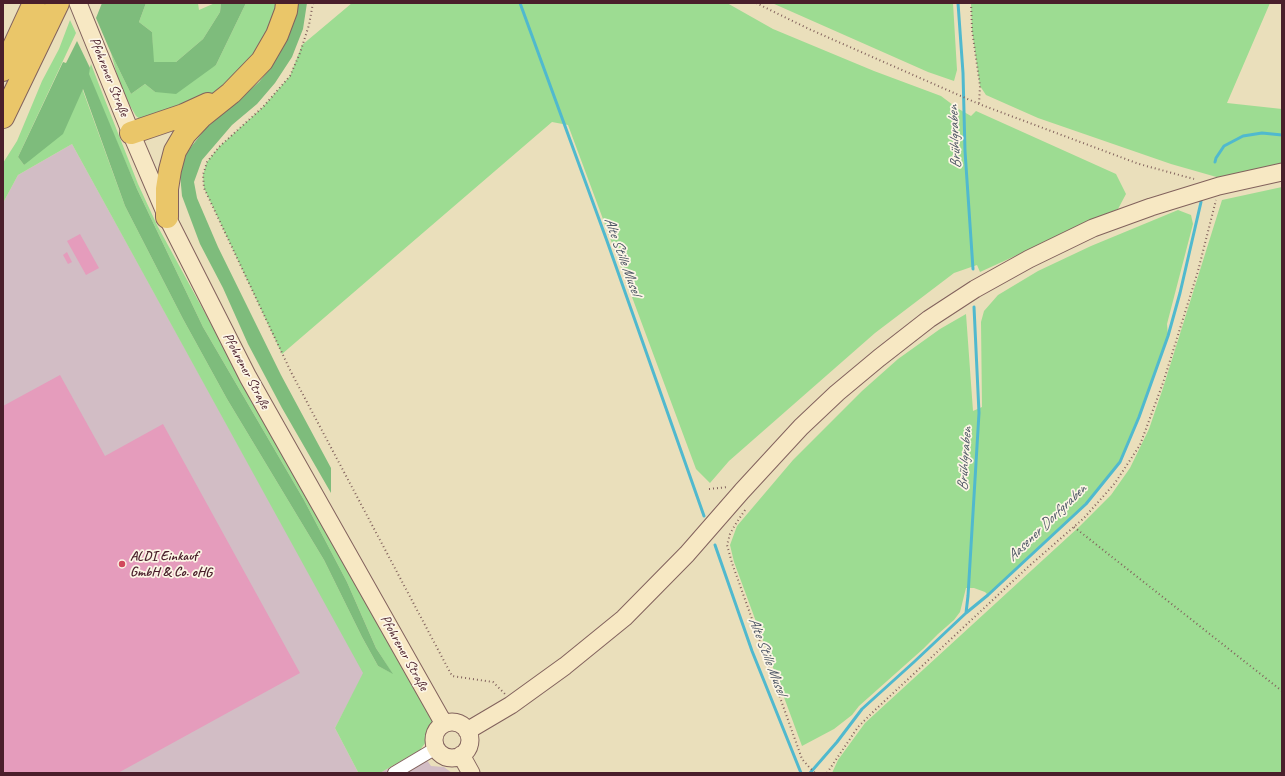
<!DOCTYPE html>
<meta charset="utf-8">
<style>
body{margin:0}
#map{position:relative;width:1285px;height:776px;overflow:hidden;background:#eadfbb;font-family:Caveat,sans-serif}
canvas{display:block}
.frame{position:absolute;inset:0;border:4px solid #4a1f2b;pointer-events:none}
</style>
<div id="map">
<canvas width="1285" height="776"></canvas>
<div class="frame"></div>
</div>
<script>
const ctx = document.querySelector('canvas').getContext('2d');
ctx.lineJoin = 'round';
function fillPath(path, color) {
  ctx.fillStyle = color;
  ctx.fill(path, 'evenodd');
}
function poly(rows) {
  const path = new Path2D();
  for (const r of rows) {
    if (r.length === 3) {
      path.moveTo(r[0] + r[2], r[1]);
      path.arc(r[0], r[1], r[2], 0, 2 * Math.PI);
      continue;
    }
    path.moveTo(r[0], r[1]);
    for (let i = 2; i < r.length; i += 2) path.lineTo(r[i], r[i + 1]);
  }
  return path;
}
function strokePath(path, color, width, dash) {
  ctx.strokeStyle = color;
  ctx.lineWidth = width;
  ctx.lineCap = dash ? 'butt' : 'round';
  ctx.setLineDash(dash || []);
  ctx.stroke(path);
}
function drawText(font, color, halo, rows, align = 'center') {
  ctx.font = font + ' Caveat,sans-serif';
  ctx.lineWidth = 3.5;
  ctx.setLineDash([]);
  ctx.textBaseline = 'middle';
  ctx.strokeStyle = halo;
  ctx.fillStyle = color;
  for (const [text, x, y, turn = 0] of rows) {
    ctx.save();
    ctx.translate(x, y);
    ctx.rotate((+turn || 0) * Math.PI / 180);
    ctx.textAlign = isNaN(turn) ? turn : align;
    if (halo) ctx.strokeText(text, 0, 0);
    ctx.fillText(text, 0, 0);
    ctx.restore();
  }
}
fillPath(poly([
 [72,144,364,673,335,728,358,772,361,773,3,773,3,203,18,175],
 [420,750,431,766,444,767,452,773,380,773]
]), '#d2bdc5');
fillPath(poly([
 [146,3,198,3,199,10,215,3,221,3,220,12,203,39,176,62,153,62,152,32,139,22],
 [246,3,278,3,266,39,220,93,140,119,136,116,121,90,111,53,131,94,145,84,155,92,216,65],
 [352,3,727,3,773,29,874,71,941,96,957,108,971,116,976,111,1116,174,1126,194,1118,209,980,272,977,265,954,273,875,333,729,461,710,483,696,469,568,125,552,122,282,354,204,188,203,175,207,162,219,147,263,107,290,76,302,45],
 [772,3,953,3,957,70,954,81,928,72],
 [971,3,1270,3,1227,103,1282,109,1282,167,1220,178,1171,164,1038,118,986,95,980,86,972,30],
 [70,20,76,33,18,157,24,165,82,88,125,206,183,319,227,399,324,560,362,637,378,666,392,673,376,648,347,582,304,500,203,327,137,189,113,133,88,74,91,64,103,95,138,184,157,225,278,447,433,720,430,732,426,742,420,750,380,773,358,772,335,728,363,673,72,144,18,175,3,203,3,163,17,141,42,81,59,49],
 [1282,187,1282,773,832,773,838,760,865,723,1080,526,1111,495,1130,468,1149,429,1163,388,1222,200],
 [1178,210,1191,215,1193,224,1167,324,1168,336,1139,417,1120,462,1086,504,988,595,985,592,974,588,966,588,960,612,954,620,938,634,923,649,859,706,852,715,834,729,802,746,734,562,730,545,737,526,793,460,862,391,898,359,940,329,966,314,973,411,982,407,981,322,984,311,998,295,1038,271,1091,246]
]), '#9ddc92');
fillPath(poly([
 [102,3,146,3,139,22,152,32,154,62,176,62,203,39,220,12,221,3,246,3,216,65,176,94,155,92,145,84,131,94,111,53,96,18],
 [297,3,307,3,303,29,292,57,275,83,257,104,232,125,202,160,194,182,197,198,218,247,281,375,331,468,331,493,282,408,248,344,223,288,200,244,182,196,180,174,187,152,206,128,233,105,259,82,272,66],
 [77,41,90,68,89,74,137,189,203,327,304,500,347,582,376,648,393,674,378,666,362,637,324,560,227,399,183,319,125,206,83,89,63,134,24,165,18,157,63,62,66,63]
]), '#7ebc7c');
strokePath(poly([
 [520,3,607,241,704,516],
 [958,3,963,73,965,151,973,269],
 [1215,162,1216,158,1224,146,1243,136,1262,133,1282,135],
 [715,545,752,651,801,773],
 [966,613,968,596,979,413,974,307],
 [810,773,837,742,862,709,914,662,966,613,988,595,1086,504,1120,462,1139,417,1168,336,1180,293,1201,202]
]), '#50b9ce', 3);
fillPath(poly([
 [80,234,99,268,86,275,67,241],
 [67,252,72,262,68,264,63,255],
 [60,375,105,456,163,424,300,673,118,773,3,773,3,406]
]), '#e59cbc');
const street = poly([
 [394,773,436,748]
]);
const secondary = poly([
 [78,3,131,133,167,217,248,377,444,724],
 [452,740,18],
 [467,731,511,705,565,666,624,618,687,554,742,491,801,427,837,393,879,358,929,319,975,289,1029,259,1093,228,1151,207,1219,186,1282,172],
 [461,755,471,773]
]);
const highway = poly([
 [3,70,34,3],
 [3,117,58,3],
 [131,133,184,115,208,104],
 [167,217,167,189,170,170,175,151,185,134,201,117,231,93,262,61,277,35,286,11,287,3]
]);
strokePath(street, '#82625d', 14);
strokePath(secondary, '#82625d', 19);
strokePath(highway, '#82625d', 24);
strokePath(poly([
 [313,3,309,25,300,53,290,76,263,107,219,147,207,162,203,175,204,188,291,372,452,676,493,682,505,694],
 [756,3,809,29,979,104,1139,164,1194,179],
 [971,3,972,30,980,86,979,104],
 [709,489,728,487],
 [745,510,735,525,730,534,727,545,732,563,802,759,809,767,815,773],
 [1074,527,1282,691],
 [827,773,858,727,874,711,1028,567,1084,518,1115,483,1140,445,1163,383,1198,271,1216,200]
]), '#82625d', 2, [1, 3]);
strokePath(street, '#fff', 12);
strokePath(secondary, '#f7e8c3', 17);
strokePath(highway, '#eac669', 22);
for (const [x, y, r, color] of [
 [122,564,4,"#d1495b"]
]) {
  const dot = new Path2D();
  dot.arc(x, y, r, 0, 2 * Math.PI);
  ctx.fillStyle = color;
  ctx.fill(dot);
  strokePath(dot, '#fcf5e5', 1.5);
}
drawText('14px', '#4a1f2b', '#fcf5e5', [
 ["Pfohrener Straße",109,77,68],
 ["Pfohrener Straße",246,371,62],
 ["Pfohrener Straße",404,653,61]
]);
drawText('bold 14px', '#4a1f2b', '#fcf5e5', [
 ["ALDI Einkauf",130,556],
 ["GmbH & Co. oHG",130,572]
], 'left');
drawText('italic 15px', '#4c5564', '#fcf5e5', [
 ["Brühlgraben",955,137,-93],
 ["Alte Stille Musel",622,256,70],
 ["Brühlgraben",965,459,-86],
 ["Aasener Dorfgraben",1047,523,-44],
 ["Alte Stille Musel",767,656,69]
]);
</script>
